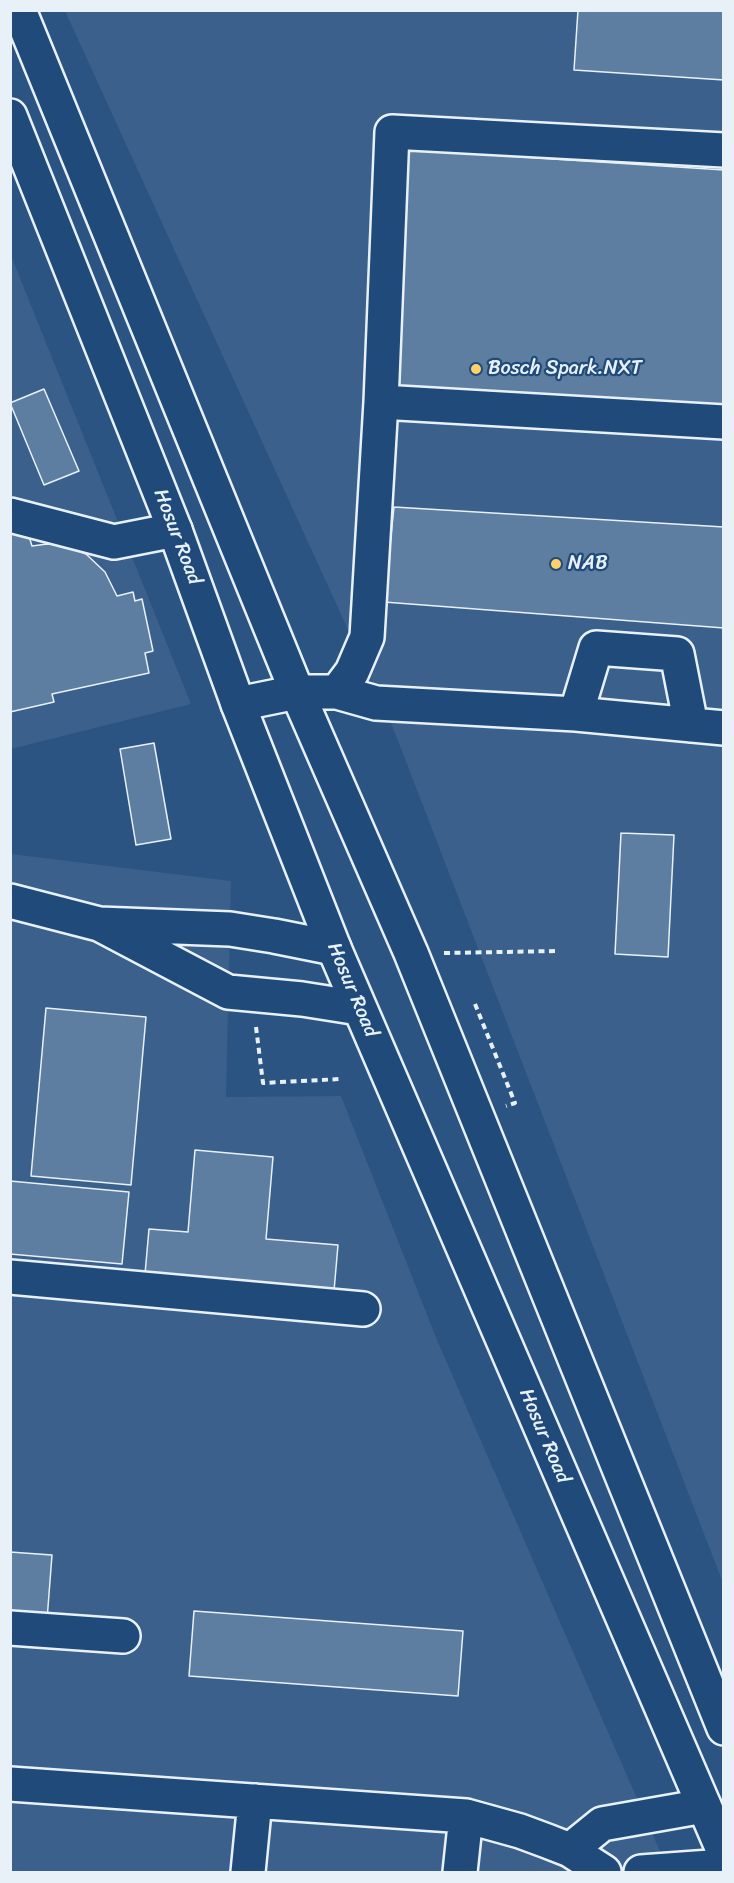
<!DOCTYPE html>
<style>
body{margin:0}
#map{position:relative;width:734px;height:1883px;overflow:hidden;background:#2b5482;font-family:Sriracha,sans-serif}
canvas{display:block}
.frame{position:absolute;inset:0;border:12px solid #e8f1f8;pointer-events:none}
</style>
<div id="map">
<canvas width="734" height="1883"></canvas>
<div class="frame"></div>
</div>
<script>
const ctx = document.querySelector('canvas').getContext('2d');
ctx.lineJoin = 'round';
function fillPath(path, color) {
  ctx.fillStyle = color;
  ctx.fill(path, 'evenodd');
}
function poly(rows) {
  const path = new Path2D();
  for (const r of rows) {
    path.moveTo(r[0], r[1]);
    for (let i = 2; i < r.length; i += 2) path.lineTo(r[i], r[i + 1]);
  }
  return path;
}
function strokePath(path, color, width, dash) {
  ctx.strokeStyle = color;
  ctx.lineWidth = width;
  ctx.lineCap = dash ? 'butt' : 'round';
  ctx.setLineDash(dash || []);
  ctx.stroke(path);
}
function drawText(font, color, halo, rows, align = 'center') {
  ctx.font = font + ' Sriracha,sans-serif';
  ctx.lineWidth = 4.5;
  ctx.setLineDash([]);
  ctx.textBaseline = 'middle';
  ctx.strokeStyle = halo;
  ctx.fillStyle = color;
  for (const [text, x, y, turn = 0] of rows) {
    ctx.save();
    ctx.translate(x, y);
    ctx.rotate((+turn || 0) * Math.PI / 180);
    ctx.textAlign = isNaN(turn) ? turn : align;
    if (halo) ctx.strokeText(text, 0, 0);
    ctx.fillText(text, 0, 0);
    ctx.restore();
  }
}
fillPath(poly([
 [65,11,723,11,723,1583,393,728],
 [10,253,191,704,11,749,10,749],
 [11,854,231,881,226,1097,341,1096,437,1340,669,1872,11,1872]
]), '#3a608b');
const building = poly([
 [578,10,724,10,724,80,574,70,578,10],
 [399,149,724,170,724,410,391,390,399,149],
 [44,389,79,471,44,485,10,403,44,389],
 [394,507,724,527,724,628,384,602,394,507],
 [27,530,32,546,47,544,64,545,86,554,105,572,117,596,133,592,135,601,142,599,153,651,145,653,149,673,52,694,54,702,10,712,10,531,27,530],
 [154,743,171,839,136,845,120,749,154,743],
 [621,833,674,835,668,957,615,954,621,833],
 [46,1008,146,1017,131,1185,31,1176,46,1008],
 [195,1150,273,1157,266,1239,338,1245,334,1291,145,1274,149,1229,188,1232,195,1150],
 [10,1181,129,1192,122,1264,10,1254,10,1181],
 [10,1552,52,1555,47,1620,10,1618,10,1552],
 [194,1611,463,1631,458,1696,189,1676,194,1611]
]);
fillPath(building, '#5d7da1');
strokePath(building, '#e8f1f8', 1.5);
const minor = poly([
 [724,150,392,132,381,402,724,422],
 [10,515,114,542,175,530],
 [337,692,376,703,576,714,724,728],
 [238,704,297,692,337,692,352,672,367,637,381,402],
 [576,714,596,648,677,654,691,725],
 [10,901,99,924],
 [334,948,274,936,230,929,99,924,228,992,302,999,359,1008],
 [10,1277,363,1309],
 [10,1628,123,1636],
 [10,1784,466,1816,520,1831,547,1841,570,1850,604,1872],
 [570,1850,602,1824,704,1806],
 [248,1872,255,1801],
 [460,1872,466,1816],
 [641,1872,724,1866]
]);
const major = poly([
 [19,10,297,692,411,953,724,1728],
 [10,116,175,530,238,704,334,948,724,1852]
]);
strokePath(minor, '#e8f1f8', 38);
strokePath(major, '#e8f1f8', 38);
strokePath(poly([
 [444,953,558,951],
 [475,1004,515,1103,506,1106],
 [256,1027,263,1083,340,1079]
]), '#e8f1f8', 4, [6, 4.5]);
strokePath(minor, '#1f4a7a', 33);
strokePath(major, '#1f4a7a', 33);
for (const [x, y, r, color] of [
 [476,369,6,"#ffd166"],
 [556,564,6,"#ffd166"]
]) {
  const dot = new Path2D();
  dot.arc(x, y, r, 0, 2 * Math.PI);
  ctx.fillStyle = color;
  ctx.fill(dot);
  strokePath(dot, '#1f4a7a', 2);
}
drawText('20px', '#e8f1f8', '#1f4a7a', [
 ["Bosch Spark.NXT",488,369],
 ["NAB",568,564]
], 'left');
drawText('20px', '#e8f1f8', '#1f4a7a', [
 ["Hosur Road",177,537,69],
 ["Hosur Road",352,990,67],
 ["Hosur Road",544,1436,67]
]);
</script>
